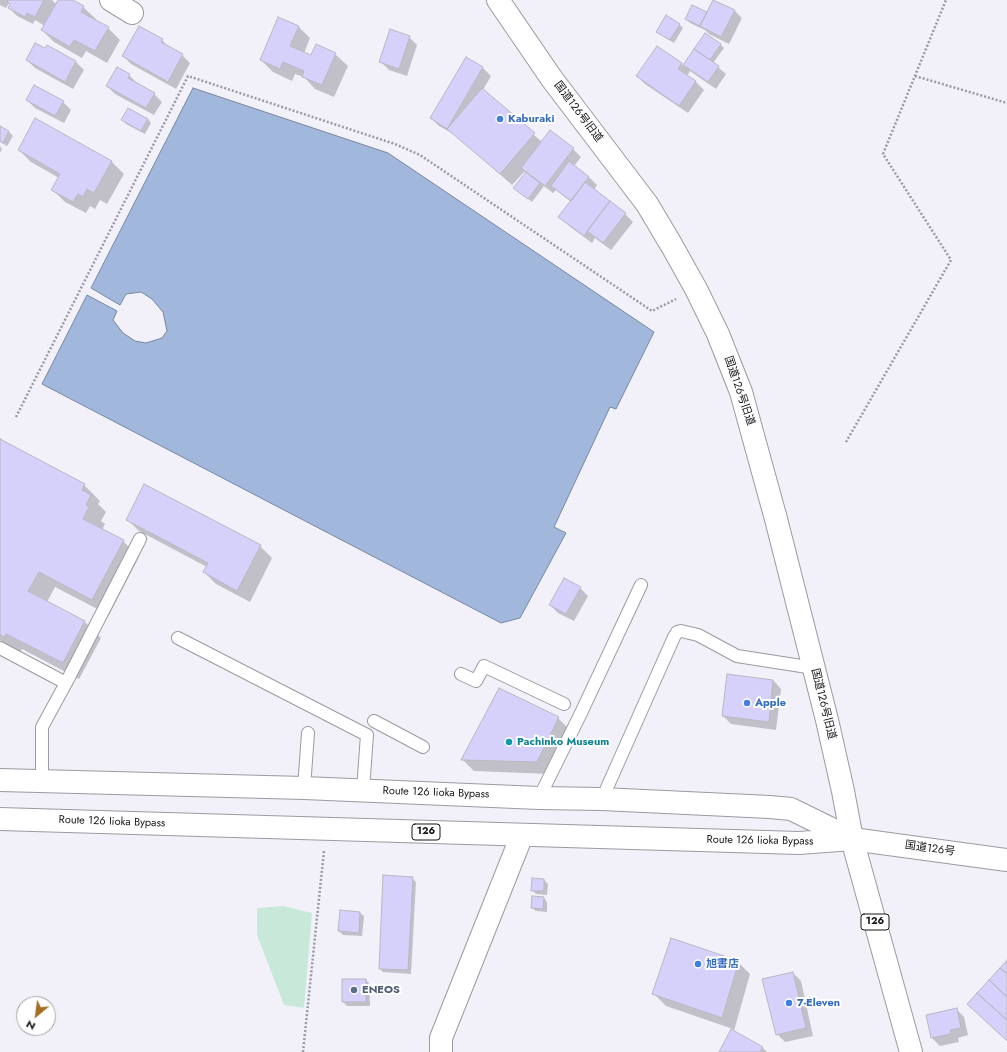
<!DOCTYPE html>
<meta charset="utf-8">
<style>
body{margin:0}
#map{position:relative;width:1007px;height:1052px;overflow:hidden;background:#f2f1fa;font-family:Jost,sans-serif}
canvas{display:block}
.north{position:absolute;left:16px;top:996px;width:40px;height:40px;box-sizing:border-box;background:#fff;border:1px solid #a1a1a2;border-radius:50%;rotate:209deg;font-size:11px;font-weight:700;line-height:16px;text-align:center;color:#141417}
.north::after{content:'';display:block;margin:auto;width:14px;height:18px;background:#a06f24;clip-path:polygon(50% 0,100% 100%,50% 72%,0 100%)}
</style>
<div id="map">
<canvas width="1007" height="1052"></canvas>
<div class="north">N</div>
</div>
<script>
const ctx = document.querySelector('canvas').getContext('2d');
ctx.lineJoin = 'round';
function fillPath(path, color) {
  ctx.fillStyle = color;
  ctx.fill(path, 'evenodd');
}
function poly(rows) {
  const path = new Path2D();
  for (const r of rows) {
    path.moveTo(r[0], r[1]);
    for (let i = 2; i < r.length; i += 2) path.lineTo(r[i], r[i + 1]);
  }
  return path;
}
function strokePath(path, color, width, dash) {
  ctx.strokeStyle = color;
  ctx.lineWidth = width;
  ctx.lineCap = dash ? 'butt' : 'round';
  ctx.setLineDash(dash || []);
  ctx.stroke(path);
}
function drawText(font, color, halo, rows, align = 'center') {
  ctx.font = font + ' Jost,"Noto Sans JP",sans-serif';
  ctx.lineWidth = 4;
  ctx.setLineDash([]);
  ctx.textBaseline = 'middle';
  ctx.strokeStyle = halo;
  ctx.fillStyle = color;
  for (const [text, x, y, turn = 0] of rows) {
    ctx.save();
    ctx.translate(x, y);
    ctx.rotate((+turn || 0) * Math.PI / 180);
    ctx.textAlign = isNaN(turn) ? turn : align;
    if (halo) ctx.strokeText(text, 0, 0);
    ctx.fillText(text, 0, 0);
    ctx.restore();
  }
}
fillPath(poly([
 [283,906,312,913,304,1008,284,1005,257,935,257,908]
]), '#c8e9d9');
const water = poly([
 [193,88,388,153,654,332,616,409,610,407,554,527,566,533,520,618,501,623,42,384,87,295,117,311,113,320,123,333,135,341,146,343,162,338,167,331,163,312,152,299,141,292,126,294,120,305,91,288,193,88]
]);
fillPath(water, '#a1b8dc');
strokePath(water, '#7787a1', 1);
fillPath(poly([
 [0,0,52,0,56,4,59,0,71,0,83,7,96,19,95,20,108,28,120,40,107,63,86,51,82,58,54,42,42,30,45,26,35,20,33,24,17,16,9,8,11,5,9,3,6,8,0,5],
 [734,10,742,18,729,44,709,34,705,30,690,23,686,19,708,13],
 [679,24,683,28,674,43,661,35,658,31],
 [298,26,310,38,304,53,312,56,335,54,348,66,334,97,315,89,304,77,295,74,292,81,273,72,261,60],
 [139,27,162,40,170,48,182,55,190,63,176,89,131,64,123,56],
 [705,34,720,44,724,48,713,63,726,74,716,89,690,71,687,76,696,82,704,90,688,113,645,84,637,76,657,47,684,66],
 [409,37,417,45,407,76,389,70,381,62],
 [47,46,76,62,84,70,73,89,35,68,27,60,45,50],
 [467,59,483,68,491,76,483,90,542,142,573,149,581,157,574,166,589,177,597,185,594,190,625,214,633,222,611,250,595,238,592,243,568,225,560,217,571,202,556,190,553,193,544,186,532,202,515,188,527,173,525,171,512,185,457,136,439,126,431,118],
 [117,68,129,75,137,83,137,84,154,94,162,102,154,115,115,94,107,86],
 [27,100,63,102,71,110,64,123,35,108],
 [148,119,151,123,145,134,126,124,123,120],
 [0,127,9,132,13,136,7,146,0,142],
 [0,146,2,149,0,153],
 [19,150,112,162,124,174,107,204,100,200,95,209,90,206,86,213,65,202,53,190,59,178,31,162],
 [0,438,6,444,84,485,100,501,98,504,106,512,101,521,105,524,102,530,123,541,139,557,109,615,55,587,47,602,85,622,101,638,79,679,22,649,20,652,3,643,0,640],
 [145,485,260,546,272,558,250,602,216,584,204,572,207,567,139,531,127,519],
 [580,588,588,596,574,621,558,613,550,605],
 [773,680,781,689,776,730,731,724,723,716],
 [558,718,570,730,550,774,474,771,463,760],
 [412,878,416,882,411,974,383,972,380,969],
 [544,880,548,884,547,895,536,894,532,890],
 [544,898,547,902,547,912,536,911,532,908],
 [360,913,364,916,362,936,343,935,339,931],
 [738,962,750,974,734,1031,762,1047,767,1052,720,1052,733,1029,666,1006,654,994],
 [793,973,801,981,813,1036,785,1042,777,1034],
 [366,980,369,983,370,1006,347,1006,343,1002],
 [956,1009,964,1017,968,1035,958,1038,959,1042,940,1046,932,1038,927,1016]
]), '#0003');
const building = poly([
 [8,0,44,0,35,17,27,13,25,17,8,8,10,4,7,2,8,0],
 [58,0,73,0,84,6,81,12,109,27,95,51,74,40,70,47,41,30,58,0],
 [713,0,735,10,721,37,700,26,713,0],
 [692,5,707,12,700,26,685,19,692,5],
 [666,15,680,24,670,40,656,32,666,15],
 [278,17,299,26,290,46,311,55,316,44,336,53,322,85,302,77,304,71,283,62,280,69,260,60,278,17],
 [139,26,163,39,161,42,183,54,168,82,122,56,139,26],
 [390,29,410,36,399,69,379,62,390,29],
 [705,33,721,44,710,60,694,49,705,33],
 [35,43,45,48,47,45,76,61,65,82,26,60,35,43],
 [657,46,682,63,678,69,696,81,679,106,636,76,657,46],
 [694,49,719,66,708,82,683,65,694,49],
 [466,57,483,67,447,129,430,118,466,57],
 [117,67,130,74,128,78,155,93,146,108,106,86,117,67],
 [34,85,64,101,55,116,26,100,34,85],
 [482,88,535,133,500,174,447,129,482,88],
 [128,108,148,119,141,131,121,120,128,108],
 [35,118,112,161,94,193,87,189,83,197,78,194,73,202,51,190,60,174,18,150,35,118],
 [0,126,9,131,3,143,0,141,0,126],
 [550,130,574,148,545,186,521,168,550,130],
 [569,161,589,177,571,201,551,186,569,161],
 [526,172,540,183,528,199,513,188,526,172],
 [585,182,610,201,584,236,558,217,585,182],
 [610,201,626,213,603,243,587,231,610,201],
 [0,439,85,484,82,490,91,495,86,505,89,507,83,519,124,540,92,600,39,572,28,591,85,621,63,663,6,634,4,637,0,635,0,439],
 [144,484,261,545,237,591,203,572,208,563,126,520,144,484],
 [564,578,581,587,566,614,549,605,564,578],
 [727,674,773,680,769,722,722,716,727,674],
 [499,688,559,717,537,762,461,760,499,688],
 [383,875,413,877,408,970,379,969,383,875],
 [532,878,544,879,544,891,531,891,532,878],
 [532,896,544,897,543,909,531,908,532,896],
 [340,910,360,912,359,933,338,931,340,910],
 [671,938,739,961,722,1018,652,994,671,938],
 [1007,960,1007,974,1000,968,1007,960],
 [1000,968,1007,974,1007,997,989,980,1000,968],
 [793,972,806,1028,776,1035,762,979,793,972],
 [342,979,366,979,366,1002,342,1002,342,979],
 [989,980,1007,997,1007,1020,977,993,989,980],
 [977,993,1007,1020,1007,1041,967,1004,977,993],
 [957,1008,961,1028,950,1030,951,1034,931,1038,926,1015,957,1008],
 [731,1029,763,1047,760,1052,719,1052,731,1029]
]);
fillPath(building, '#d5d1fb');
strokePath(building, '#b8b7c0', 1);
const lane = poly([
 [178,638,367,735,363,790],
 [0,648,66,683],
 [461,674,476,681,484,666,564,704],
 [374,721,423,747],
 [42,781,42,727,66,683,140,539],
 [304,788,308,733],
 [539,798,581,713,641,585],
 [602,799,674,637,677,632,681,631,698,635,737,656,814,668]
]);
const street = poly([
 [111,0,132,13],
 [441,1052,441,1038,522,835]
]);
const secondary = poly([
 [498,0,552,79,647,204,672,246,696,289,718,334,741,392,776,519,827,720,843,791,852,839]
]);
const highway = poly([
 [0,780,304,788,539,798,602,799,770,807,791,809,852,839,911,1052],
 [0,819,799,843,852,839,1007,860]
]);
strokePath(lane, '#9a9aa2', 14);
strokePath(street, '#9a9aa2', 24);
strokePath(secondary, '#9a9aa2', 24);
strokePath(highway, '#9a9aa2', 24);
strokePath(poly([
 [915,76,1007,103],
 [16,417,188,76,395,144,420,155,652,311,676,299],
 [846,442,951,260,883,154,946,0],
 [303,1052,324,851]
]), '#9b9aa1', 2.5, [2, 2]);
strokePath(lane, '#fff', 12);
strokePath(street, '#fff', 22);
strokePath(secondary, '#fff', 22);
strokePath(highway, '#fff', 22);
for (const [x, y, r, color] of [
 [500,119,4,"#3f7fe0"],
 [747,703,4,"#3f7fe0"],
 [509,742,4,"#0f9aa8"],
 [698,964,4,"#3f7fe0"],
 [354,990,4,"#5c6f8a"],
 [789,1003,4,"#3f7fe0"]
]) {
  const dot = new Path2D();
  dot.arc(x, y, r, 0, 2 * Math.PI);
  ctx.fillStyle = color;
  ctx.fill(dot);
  strokePath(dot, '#fff', 1.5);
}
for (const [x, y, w] of [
 [426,832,28],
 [875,922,28]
]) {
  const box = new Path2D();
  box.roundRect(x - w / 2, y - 8, w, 16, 3);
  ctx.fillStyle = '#fff';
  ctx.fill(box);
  strokePath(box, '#141417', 1);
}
drawText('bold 10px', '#141417', null, [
 ["126",426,832],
 ["126",875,922]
]);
drawText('11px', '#141417', '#fff', [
 ["国道126号旧道",578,112,53],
 ["国道126号旧道",739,391,71],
 ["国道126号旧道",823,704,76],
 ["Route 126 Iioka Bypass",436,793,2],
 ["Route 126 Iioka Bypass",112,822,2],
 ["Route 126 Iioka Bypass",760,841,1],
 ["国道126号",930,849,8]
]);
drawText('bold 11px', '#366cbe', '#fff', [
 ["Kaburaki",508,119],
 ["Apple",755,703],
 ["旭書店",706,964],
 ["7-Eleven",797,1003]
], 'left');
drawText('bold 11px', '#0d838f', '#fff', [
 ["Pachinko Museum",517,742]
], 'left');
drawText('bold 11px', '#4e5e75', '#fff', [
 ["ENEOS",362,990]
], 'left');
</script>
